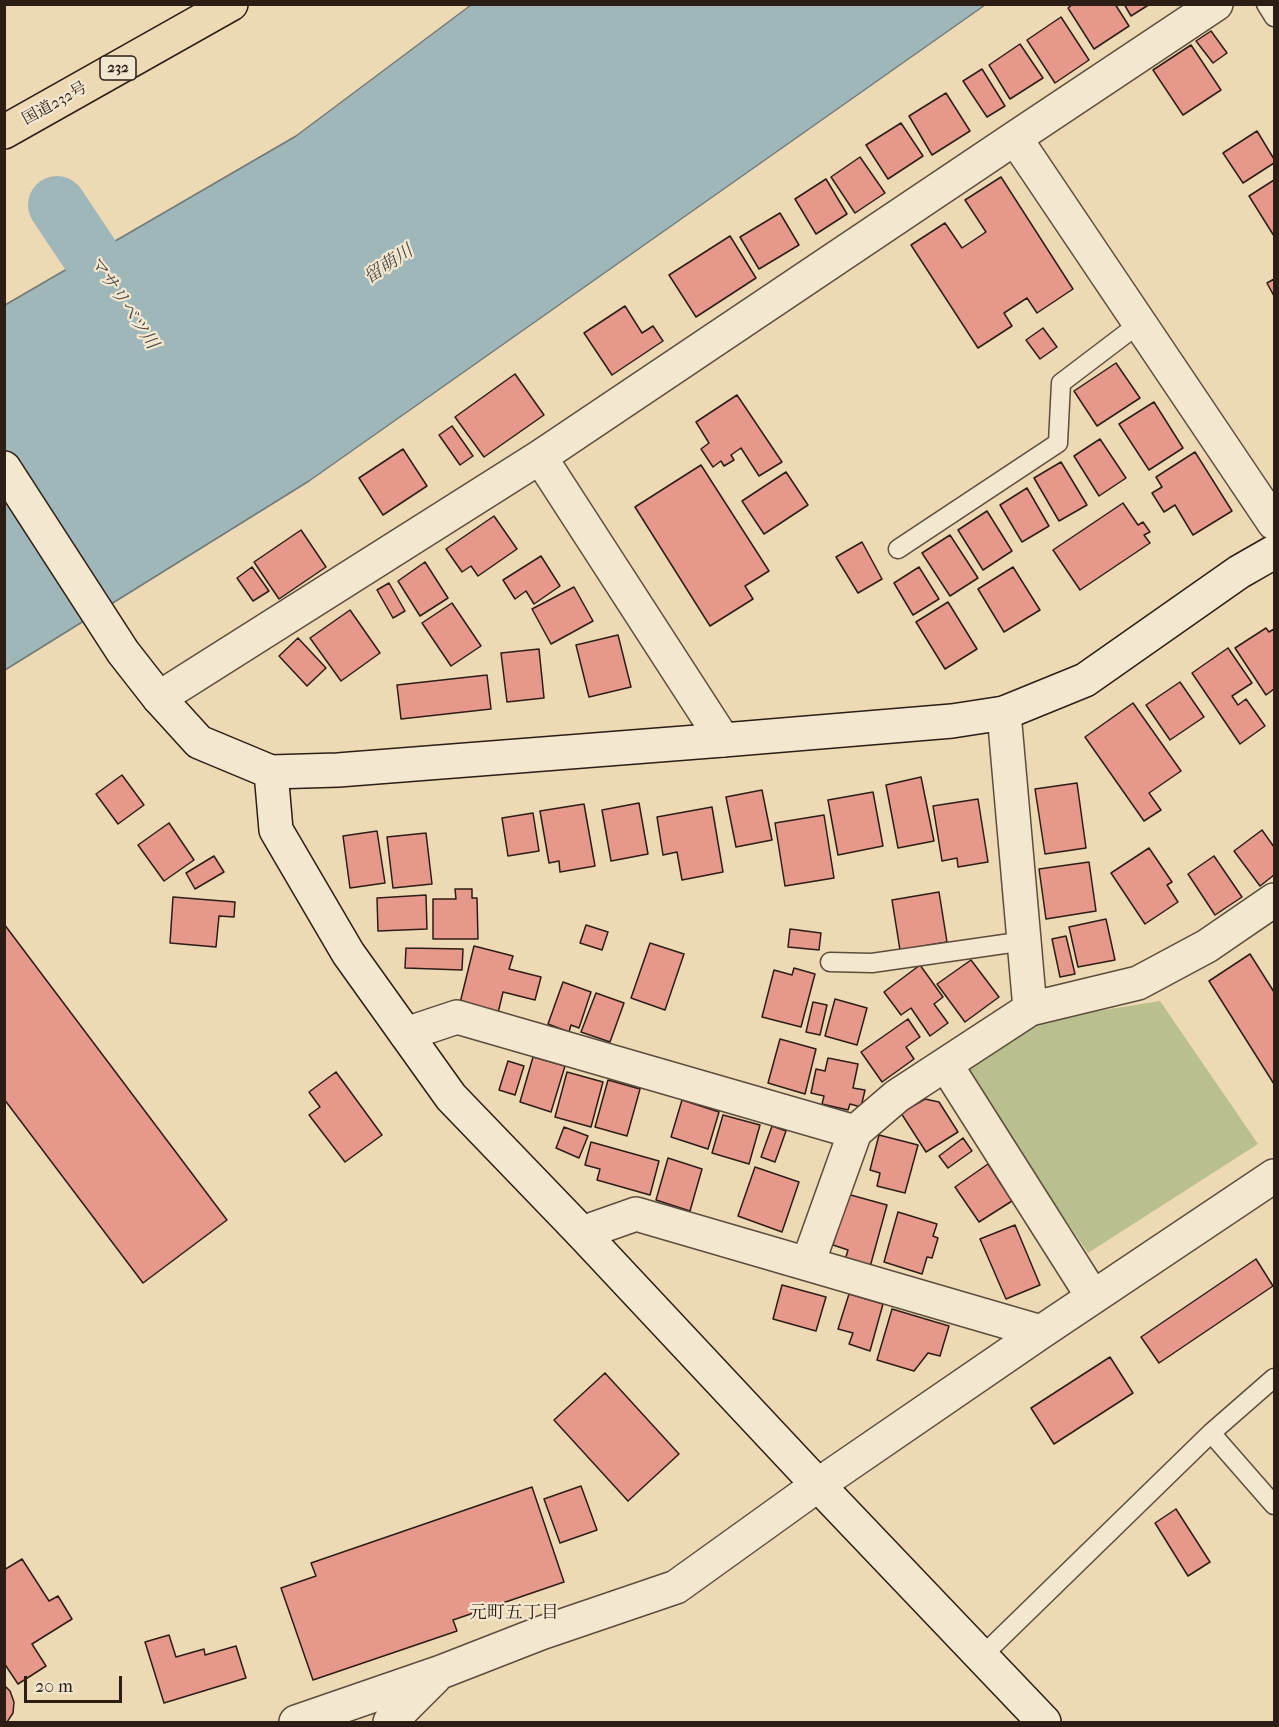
<!DOCTYPE html>
<meta charset="utf-8">
<style>
body{margin:0}
#map{position:relative;width:1279px;height:1727px;overflow:hidden;background:#eddab5;font-family:"IM FELL French Canon",serif}
canvas{display:block}
.frame{position:absolute;inset:0;border:6px solid #2c1d15;pointer-events:none}
.scale{position:absolute;left:24px;top:1676px;width:98px;height:27px;box-sizing:border-box;border:3px solid #2c1d15;border-top:0;padding-left:8px;font-size:18px;line-height:21px;white-space:nowrap;color:#2c1d15;-webkit-text-stroke:4px #f3e7cf;paint-order:stroke}
</style>
<div id="map">
<canvas width="1279" height="1727"></canvas>
<div class="frame"></div>
<div class="scale">20 m</div>
</div>
<script>
const ctx = document.querySelector('canvas').getContext('2d');
ctx.lineJoin = 'round';
function fillPath(path, color) {
  ctx.fillStyle = color;
  ctx.fill(path, 'evenodd');
}
function poly(rows) {
  const path = new Path2D();
  for (const r of rows) {
    path.moveTo(r[0], r[1]);
    for (let i = 2; i < r.length; i += 2) path.lineTo(r[i], r[i + 1]);
  }
  return path;
}
function strokePath(path, color, width, dash) {
  ctx.strokeStyle = color;
  ctx.lineWidth = width;
  ctx.lineCap = dash ? 'butt' : 'round';
  ctx.setLineDash(dash || []);
  ctx.stroke(path);
}
function drawText(font, color, halo, rows, align = 'center') {
  ctx.font = font + ' "IM FELL French Canon","Noto Serif JP",serif';
  ctx.lineWidth = 4.5;
  ctx.setLineDash([]);
  ctx.textBaseline = 'middle';
  ctx.strokeStyle = halo;
  ctx.fillStyle = color;
  for (const [text, x, y, turn = 0] of rows) {
    ctx.save();
    ctx.translate(x, y);
    ctx.rotate((+turn || 0) * Math.PI / 180);
    ctx.textAlign = isNaN(turn) ? turn : align;
    if (halo) ctx.strokeText(text, 0, 0);
    ctx.fillText(text, 0, 0);
    ctx.restore();
  }
}
fillPath(poly([
 [1160,1001,1258,1144,1088,1253,965,1071,1043,1020]
]), '#b9bf8d');
const water = poly([
 [471,5,985,5,309,481,5,670,5,305,296,136,471,5]
]);
fillPath(water, '#9fb7b9');
strokePath(water, '#717977', 1.5);
strokePath(poly([
 [57,205,135,322]
]), '#9fb7b9', 58);
const building = poly([
 [1073,4,1115,4,1129,26,1094,49,1068,8,1073,4],
 [1124,4,1150,4,1131,16,1124,4],
 [1061,17,1089,60,1055,83,1027,40,1061,17],
 [1211,31,1227,53,1213,63,1196,41,1211,31],
 [1020,44,1043,78,1010,99,989,65,1020,44],
 [1191,45,1221,90,1183,115,1153,70,1191,45],
 [982,69,1005,106,987,117,963,81,982,69],
 [946,93,970,131,932,155,909,116,946,93],
 [901,123,923,156,888,179,866,145,901,123],
 [1257,131,1274,159,1274,163,1243,183,1223,153,1257,131],
 [860,157,885,193,855,213,831,177,860,157],
 [1001,177,1073,289,1037,313,1027,298,1004,313,1012,326,978,348,911,245,945,223,962,248,986,232,965,200,1001,177],
 [826,179,847,214,816,234,795,199,826,179],
 [1274,180,1274,236,1249,196,1274,180],
 [780,213,799,245,759,269,740,237,780,213],
 [730,236,756,278,696,317,669,275,730,236],
 [1274,279,1274,296,1267,283,1274,279],
 [625,306,642,333,653,326,663,341,612,375,584,333,625,306],
 [1043,328,1057,347,1040,359,1026,340,1043,328],
 [1116,363,1140,398,1097,426,1074,391,1116,363],
 [515,374,544,415,484,457,455,417,515,374],
 [737,395,782,462,759,476,741,448,731,455,734,460,724,466,721,461,713,467,701,449,709,443,696,422,737,395],
 [1154,402,1183,448,1149,470,1119,424,1154,402],
 [452,426,473,456,460,465,439,435,452,426],
 [1100,439,1126,478,1099,496,1074,456,1100,439],
 [403,449,427,486,383,515,359,478,403,449],
 [1195,452,1232,511,1193,535,1175,505,1164,512,1152,493,1162,487,1156,477,1195,452],
 [1061,462,1087,505,1059,521,1034,478,1061,462],
 [701,465,769,571,745,586,753,599,710,626,635,507,701,465],
 [786,472,808,505,764,534,742,501,786,472],
 [1027,488,1049,526,1022,542,1000,505,1027,488],
 [1123,503,1138,525,1143,522,1150,532,1144,535,1150,543,1080,590,1053,550,1123,503],
 [987,511,1012,551,983,570,958,530,987,511],
 [494,516,517,549,478,576,471,566,462,572,446,549,494,516],
 [301,530,326,567,279,599,254,562,301,530],
 [950,535,978,578,950,596,922,553,950,535],
 [862,542,882,579,858,593,836,557,862,542],
 [541,556,560,586,534,604,526,591,515,599,503,580,541,556],
 [425,562,448,598,420,616,398,581,425,562],
 [252,567,269,591,253,601,237,578,252,567],
 [919,567,939,599,913,615,894,583,919,567],
 [1013,567,1040,610,1004,632,978,589,1013,567],
 [389,583,405,611,393,618,377,590,389,583],
 [574,587,593,621,551,644,532,609,574,587],
 [948,602,977,649,945,669,916,622,948,602],
 [452,603,481,646,451,666,422,623,452,603],
 [350,610,380,653,341,681,310,638,350,610],
 [1266,628,1269,632,1274,629,1274,689,1266,695,1235,648,1266,628],
 [618,635,631,687,589,697,576,645,618,635],
 [298,638,326,668,307,686,279,656,298,638],
 [1228,648,1252,683,1232,696,1238,705,1246,699,1265,726,1240,744,1192,673,1228,648],
 [539,649,544,698,507,702,501,653,539,649],
 [487,675,491,709,401,719,397,685,487,675],
 [1180,682,1204,717,1170,740,1146,705,1180,682],
 [1133,703,1181,771,1149,793,1161,810,1144,821,1085,737,1133,703],
 [122,775,144,805,118,824,96,794,122,775],
 [921,777,934,841,898,848,886,785,921,777],
 [1077,783,1086,848,1045,854,1035,789,1077,783],
 [762,790,772,840,736,847,726,797,762,790],
 [873,792,883,846,838,855,828,800,873,792],
 [978,799,988,862,958,867,957,858,942,861,933,806,978,799],
 [639,803,648,854,611,861,602,810,639,803],
 [584,804,595,866,560,872,559,861,549,863,540,811,584,804],
 [712,807,723,872,682,880,677,852,663,855,657,817,712,807],
 [533,813,539,851,508,856,502,818,533,813],
 [824,815,834,878,785,886,775,823,824,815],
 [169,823,194,860,164,881,138,845,169,823],
 [1262,830,1274,847,1274,875,1260,886,1234,851,1262,830],
 [377,831,385,883,350,888,343,836,377,831],
 [426,833,432,884,393,888,387,837,426,833],
 [1149,848,1172,882,1167,885,1178,902,1145,924,1111,873,1149,848],
 [214,856,224,872,195,889,186,873,214,856],
 [1214,856,1242,897,1215,915,1188,874,1214,856],
 [1089,862,1096,911,1046,919,1039,869,1089,862],
 [455,889,472,889,472,898,477,898,478,939,433,939,433,899,456,899,455,889],
 [939,892,947,942,900,950,892,900,939,892],
 [426,895,427,929,378,931,377,898,426,895],
 [173,897,235,902,234,917,219,916,216,947,170,943,173,897],
 [1106,919,1115,960,1078,967,1069,927,1106,919],
 [4,924,227,1220,143,1283,4,1099,4,924],
 [586,925,608,932,602,950,580,943,586,925],
 [790,929,821,933,819,950,788,947,790,929],
 [1066,936,1075,974,1060,977,1052,939,1066,936],
 [650,943,684,954,665,1010,631,998,650,943],
 [474,946,513,956,509,969,541,977,535,1000,503,992,498,1013,460,1003,474,946],
 [406,948,463,949,462,970,405,968,406,948],
 [1250,954,1274,992,1274,1084,1209,981,1250,954],
 [971,960,999,997,965,1022,937,984,971,960],
 [920,965,943,997,934,1004,948,1023,930,1036,911,1008,901,1015,884,992,920,965],
 [794,968,815,974,801,1027,762,1017,774,970,792,975,794,968],
 [563,982,591,992,579,1028,571,1025,569,1032,548,1024,563,982],
 [596,993,624,1003,610,1042,581,1032,596,993],
 [835,999,867,1008,857,1045,825,1036,835,999],
 [813,1002,827,1005,820,1035,806,1032,813,1002],
 [908,1019,920,1037,906,1047,914,1059,882,1082,861,1052,908,1019],
 [780,1039,816,1049,805,1094,768,1083,780,1039],
 [533,1057,565,1066,551,1112,520,1102,533,1057],
 [828,1058,858,1064,853,1088,865,1090,861,1107,850,1104,848,1110,822,1104,824,1096,811,1093,816,1069,825,1071,828,1058],
 [508,1061,524,1066,515,1095,499,1090,508,1061],
 [336,1072,382,1135,345,1162,309,1115,320,1107,309,1092,336,1072],
 [567,1072,603,1082,591,1127,555,1117,567,1072],
 [608,1080,640,1089,627,1136,595,1127,608,1080],
 [925,1099,939,1102,958,1132,926,1152,901,1113,925,1099],
 [682,1100,719,1112,708,1149,671,1137,682,1100],
 [723,1115,760,1125,749,1164,712,1153,723,1115],
 [772,1126,786,1131,775,1162,761,1157,772,1126],
 [564,1127,588,1136,579,1158,556,1148,564,1127],
 [879,1135,918,1145,905,1193,877,1186,880,1173,870,1170,879,1135],
 [963,1138,972,1151,948,1168,939,1156,963,1138],
 [591,1142,659,1161,650,1195,597,1180,600,1169,585,1165,591,1142],
 [668,1158,702,1169,690,1211,656,1200,668,1158],
 [988,1164,1012,1201,979,1222,955,1187,988,1164],
 [755,1167,799,1182,782,1232,738,1216,755,1167],
 [847,1194,887,1205,870,1267,845,1260,848,1250,833,1245,847,1194],
 [898,1212,937,1224,933,1236,938,1238,932,1258,927,1257,922,1274,884,1262,898,1212],
 [1015,1225,1040,1285,1006,1299,980,1239,1015,1225],
 [1256,1259,1273,1286,1159,1363,1141,1337,1256,1259],
 [782,1285,826,1297,816,1331,773,1319,782,1285],
 [849,1294,883,1304,870,1351,849,1344,853,1333,838,1329,849,1294],
 [892,1309,949,1326,940,1356,928,1353,914,1371,877,1360,892,1309],
 [1110,1357,1133,1393,1054,1444,1031,1408,1110,1357],
 [605,1373,679,1454,628,1501,554,1420,605,1373],
 [581,1486,597,1530,560,1543,544,1499,581,1486],
 [532,1487,564,1582,453,1620,457,1631,313,1680,281,1588,316,1576,311,1563,532,1487],
 [1176,1509,1210,1562,1188,1576,1155,1523,1176,1509],
 [22,1559,49,1601,58,1596,72,1619,32,1644,46,1666,18,1684,4,1663,4,1570,22,1559],
 [169,1635,176,1657,204,1649,205,1655,236,1646,246,1678,164,1703,145,1642,169,1635],
 [4,1685,10,1691,14,1702,13,1713,7,1722,4,1722,4,1685]
]);
fillPath(building, '#e6998b');
strokePath(building, '#2c1d15', 1.5);
const lane = poly([
 [1266,4,1274,17],
 [898,549,1058,443,1061,383,1140,323],
 [830,962,872,963,1025,941],
 [1211,1433,1274,1505],
 [981,1657,1211,1433,1274,1378]
]);
const street = poly([
 [1015,138,1274,523],
 [540,457,723,740],
 [159,698,540,457,1015,138,1216,4],
 [1004,713,1030,1009],
 [406,1034,457,1017,855,1132],
 [946,1065,1093,1297],
 [582,1233,636,1214,1041,1332],
 [808,1263,855,1132,897,1096,1030,1009,1138,983,1207,946,1274,900],
 [296,1722,441,1672,541,1633,676,1587,818,1485,1041,1332,1274,1176],
 [390,1722,435,1677]
]);
const secondary = poly([
 [4,468,123,652,159,698,199,742,271,772,338,770,723,740,952,721,1004,713,1085,680,1239,572,1274,552],
 [271,772,276,830,348,953,451,1097,582,1233,818,1485,1044,1722]
]);
const highway = poly([
 [4,132,231,4]
]);
strokePath(lane, '#5c4c3d', 21);
strokePath(street, '#5c4c3d', 36);
strokePath(secondary, '#2c1d15', 36);
strokePath(highway, '#2c1d15', 36);
strokePath(lane, '#f3e7cf', 18);
strokePath(street, '#f3e7cf', 33);
strokePath(secondary, '#f3e7cf', 33);
strokePath(highway, '#eddab5', 33);
for (const [x, y, w] of [
 [118,68,36]
]) {
  const box = new Path2D();
  box.roundRect(x - w / 2, y - 12, w, 24, 4.5);
  ctx.fillStyle = '#f3e7cf';
  ctx.fill(box);
  strokePath(box, '#2c1d15', 1.5);
}
drawText('bold 15px', '#2c1d15', null, [
 ["232",118,68]
]);
drawText('16px', '#2c1d15', '#f3e7cf', [
 ["国道232号",55,104,-29]
]);
drawText('italic 18px', '#4e4b46', '#f3e7cf', [
 ["留萌川",389,265,-34],
 ["マサリベツ川",123,303,56]
]);
drawText('18px', '#2c1d15', '#f3e7cf', [
 ["元町五丁目",514,1614]
]);
</script>
